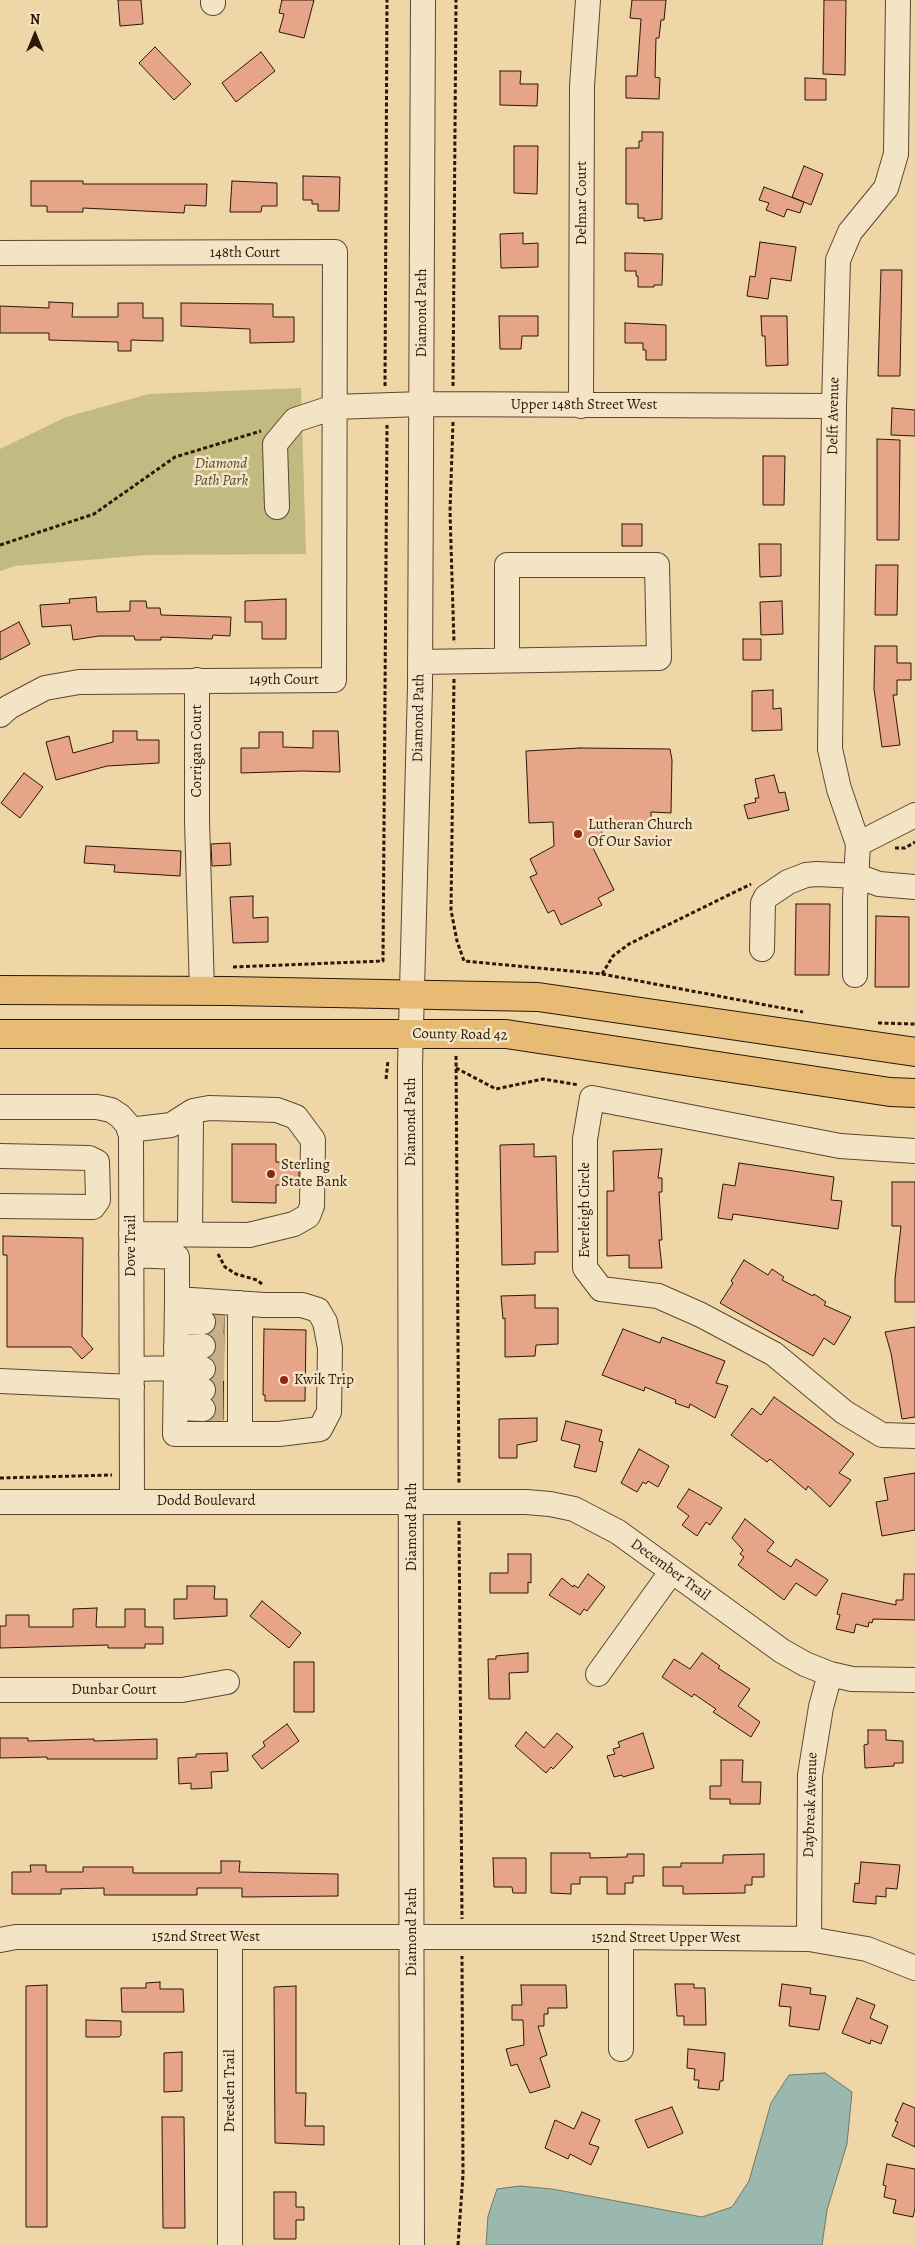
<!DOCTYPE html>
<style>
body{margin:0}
#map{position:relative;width:915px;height:2245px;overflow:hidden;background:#eed6a7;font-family:Alegreya,serif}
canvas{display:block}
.north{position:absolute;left:10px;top:10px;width:50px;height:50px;-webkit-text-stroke:4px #f4e4c6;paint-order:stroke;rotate:0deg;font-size:14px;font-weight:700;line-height:20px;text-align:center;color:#2c1708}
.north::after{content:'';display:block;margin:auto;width:18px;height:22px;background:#2c1708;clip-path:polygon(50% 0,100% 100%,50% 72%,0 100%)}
</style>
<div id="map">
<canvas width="915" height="2245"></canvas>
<div class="north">N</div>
</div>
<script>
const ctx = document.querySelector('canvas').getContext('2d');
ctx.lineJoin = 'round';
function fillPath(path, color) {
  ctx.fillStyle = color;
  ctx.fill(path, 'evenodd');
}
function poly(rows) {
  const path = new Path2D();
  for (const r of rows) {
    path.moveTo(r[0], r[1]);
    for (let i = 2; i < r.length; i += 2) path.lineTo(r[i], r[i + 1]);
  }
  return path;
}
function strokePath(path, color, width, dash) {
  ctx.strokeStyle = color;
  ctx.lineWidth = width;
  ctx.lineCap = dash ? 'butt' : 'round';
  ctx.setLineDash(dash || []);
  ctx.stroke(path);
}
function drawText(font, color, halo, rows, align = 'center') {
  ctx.font = font + ' Alegreya,serif';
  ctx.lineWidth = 5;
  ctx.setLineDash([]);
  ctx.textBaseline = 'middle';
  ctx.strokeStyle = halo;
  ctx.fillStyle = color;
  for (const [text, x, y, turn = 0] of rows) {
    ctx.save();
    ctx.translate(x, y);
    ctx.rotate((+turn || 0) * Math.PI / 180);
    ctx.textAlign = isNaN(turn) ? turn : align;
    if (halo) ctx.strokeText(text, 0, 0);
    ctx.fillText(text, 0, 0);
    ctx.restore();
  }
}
fillPath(poly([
 [301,388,306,554,147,555,15,566,0,571,0,449,66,417,149,394]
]), '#c1bb82');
const water = poly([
 [825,2073,852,2092,847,2144,827,2210,822,2245,486,2245,488,2216,497,2189,520,2186,552,2189,702,2217,732,2207,749,2181,771,2103,789,2075,825,2073]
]);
fillPath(water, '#9ab8ad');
strokePath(water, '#6e786b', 1);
const building = poly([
 [118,0,141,0,143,24,120,26,118,0],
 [282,0,314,0,304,38,279,32,284,14,279,13,282,0],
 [632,0,666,0,664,20,661,20,659,38,656,38,655,77,660,78,659,99,626,98,626,76,637,76,641,19,630,18,632,0],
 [824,0,846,0,845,75,823,74,824,0],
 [155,47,191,84,174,100,139,63,155,47],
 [261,52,275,71,236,102,222,83,261,52],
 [500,71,521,71,520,84,538,84,537,106,500,105,500,71],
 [805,78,826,79,826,100,805,100,805,78],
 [642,132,663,132,662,219,644,221,644,218,638,218,638,204,626,204,626,148,639,148,639,141,642,141,642,132],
 [514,146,538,146,537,194,514,193,514,146],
 [804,166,823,174,811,205,792,197,804,166],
 [303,176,340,177,339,211,318,211,318,204,312,204,312,200,303,200,303,176],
 [31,181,83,181,83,184,207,184,206,206,185,205,184,213,83,208,83,212,47,212,47,206,31,206,31,181],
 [232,181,277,183,277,206,262,206,261,212,230,212,232,181],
 [764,187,804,202,800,213,787,209,784,217,766,210,769,203,759,200,764,187],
 [523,233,523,244,538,243,538,267,501,268,500,234,523,233],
 [760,242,796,247,791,281,771,278,768,299,747,296,750,276,755,277,760,242],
 [625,253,663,254,662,285,654,285,654,287,638,287,638,276,636,276,636,271,625,271,625,253],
 [881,270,902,270,900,376,878,376,881,270],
 [49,302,73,303,72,317,118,317,118,303,143,303,143,318,163,318,163,341,131,340,131,351,118,351,118,342,49,340,49,333,0,333,0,306,49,308,49,302],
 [181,303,273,304,273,317,294,317,294,342,250,343,250,329,181,326,181,303],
 [499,316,538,316,538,336,522,336,521,349,500,349,499,316],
 [761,316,787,316,788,365,766,366,765,336,762,336,761,316],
 [625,323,666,325,666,360,646,360,646,350,643,350,643,343,625,343,625,323],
 [892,408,915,410,915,436,891,435,892,408],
 [877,439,900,440,899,540,877,540,877,439],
 [763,456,785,456,784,505,763,505,763,456],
 [622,524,642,524,642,546,622,546,622,524],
 [759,544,781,544,781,576,760,577,759,544],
 [876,565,898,565,897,615,875,615,876,565],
 [96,597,97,612,130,611,130,601,146,601,147,608,160,608,161,615,231,617,230,636,213,635,212,639,161,637,161,640,135,640,134,636,99,636,73,640,71,625,42,627,40,605,70,603,69,599,96,597],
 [286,599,286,639,262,639,262,622,245,622,245,601,286,599],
 [782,601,783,634,761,635,760,602,782,601],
 [19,622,30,644,0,660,0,632,19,622],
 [743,639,761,639,761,660,743,660,743,639],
 [875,646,897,646,897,663,911,663,911,680,897,680,897,695,893,695,900,745,882,747,874,689,875,646],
 [773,690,773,709,781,708,782,730,752,731,752,691,773,690],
 [113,731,137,731,137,740,159,740,159,763,107,766,56,780,46,742,69,736,73,753,113,742,113,731],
 [313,731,338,731,340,772,302,771,241,773,241,748,259,748,259,732,283,732,283,747,313,748,313,731],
 [580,748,670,749,672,760,671,813,651,812,651,824,602,823,602,844,593,848,614,890,598,898,602,905,561,925,554,910,548,913,530,877,537,874,530,859,554,846,553,822,529,823,526,751,580,748],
 [24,773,43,787,20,818,1,803,24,773],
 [774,775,779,793,785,792,789,810,748,819,744,805,756,802,755,798,759,798,755,779,774,775],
 [230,843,231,865,212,866,211,844,230,843],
 [86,846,181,851,180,876,114,872,115,865,84,863,86,846],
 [253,896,253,918,268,917,268,942,233,943,230,897,253,896],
 [796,904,830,904,829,975,795,975,796,904],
 [876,916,909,917,909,987,875,987,876,916],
 [232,1144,276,1144,276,1162,299,1162,299,1185,276,1185,276,1203,232,1202,232,1144],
 [534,1144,534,1157,556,1156,558,1252,535,1252,535,1264,502,1265,500,1145,534,1144],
 [662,1149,658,1178,662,1178,662,1192,659,1192,662,1240,659,1240,662,1268,629,1268,629,1255,607,1256,607,1191,614,1191,613,1151,662,1149],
 [739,1163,834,1177,831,1200,842,1201,838,1229,733,1214,732,1220,718,1218,723,1184,735,1186,739,1163],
 [892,1182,915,1182,915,1302,895,1302,895,1279,901,1226,892,1226,892,1182],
 [3,1236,83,1238,82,1336,93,1349,82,1359,71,1347,7,1347,7,1255,3,1255,3,1236],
 [744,1260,768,1275,772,1269,784,1277,782,1280,813,1296,814,1294,826,1302,824,1305,851,1317,834,1345,824,1338,813,1356,720,1303,733,1283,731,1281,744,1260],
 [535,1295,535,1308,558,1308,558,1344,536,1345,535,1356,505,1357,505,1318,503,1319,501,1296,535,1295],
 [215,1315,224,1316,223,1420,210,1420,217,1410,212,1399,217,1390,211,1379,217,1369,215,1362,210,1358,215,1352,217,1345,214,1338,210,1334,215,1328,217,1322,215,1315],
 [915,1327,915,1417,902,1419,891,1353,885,1332,915,1327],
 [264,1329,306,1330,305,1401,265,1401,265,1395,263,1395,264,1329],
 [623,1329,660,1343,662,1337,725,1361,716,1383,728,1386,715,1418,690,1404,689,1408,675,1403,676,1400,645,1387,644,1391,602,1375,623,1329],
 [774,1397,854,1454,839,1473,851,1480,830,1507,808,1486,806,1490,770,1459,767,1462,731,1435,752,1408,761,1415,774,1397],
 [537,1418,537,1441,517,1445,517,1458,499,1458,499,1419,537,1418],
 [566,1421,602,1430,599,1441,603,1442,596,1472,574,1467,580,1445,561,1440,566,1421],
 [639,1449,669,1466,658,1487,648,1481,646,1484,643,1482,637,1492,621,1483,639,1449],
 [915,1473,915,1530,882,1536,876,1502,888,1500,884,1478,915,1473],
 [689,1489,722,1508,710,1525,706,1522,697,1536,682,1525,689,1516,677,1507,689,1489],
 [745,1519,774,1542,767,1551,791,1567,796,1559,828,1580,816,1596,796,1583,784,1600,738,1565,744,1557,740,1554,743,1550,732,1538,745,1519],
 [508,1554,531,1554,531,1583,528,1582,528,1593,490,1593,490,1573,508,1573,508,1554],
 [588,1574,605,1587,587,1611,584,1609,580,1615,549,1595,562,1578,573,1587,574,1585,578,1588,588,1574],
 [904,1574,915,1574,915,1620,873,1619,872,1623,869,1622,868,1627,856,1624,854,1633,836,1629,840,1615,837,1614,842,1593,896,1605,896,1600,903,1600,904,1574],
 [187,1586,215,1586,214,1599,227,1599,227,1616,174,1619,174,1599,187,1599,187,1586],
 [262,1601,301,1633,289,1648,250,1616,262,1601],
 [97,1608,96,1627,125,1627,125,1609,145,1609,145,1627,163,1627,163,1644,145,1644,145,1648,108,1648,108,1645,0,1648,0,1626,6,1626,6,1615,29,1615,29,1627,73,1627,73,1609,97,1608],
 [528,1653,528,1672,509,1673,510,1699,489,1699,488,1659,496,1659,496,1656,528,1653],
 [702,1653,720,1666,718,1668,750,1689,738,1706,760,1722,751,1737,713,1712,716,1709,694,1694,692,1697,662,1677,674,1659,690,1669,702,1653],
 [294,1662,314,1662,314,1712,294,1712,294,1662],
 [287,1724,299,1741,262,1769,252,1756,265,1746,263,1742,287,1724],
 [868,1730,886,1730,886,1740,903,1741,903,1763,894,1763,894,1766,865,1768,864,1745,868,1744,868,1730],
 [526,1732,544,1748,557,1733,573,1747,553,1769,551,1767,546,1773,515,1746,526,1732],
 [643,1733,654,1768,623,1777,622,1775,614,1777,607,1756,615,1754,613,1749,620,1747,618,1742,643,1733],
 [0,1738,28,1738,28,1741,94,1739,94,1741,157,1739,157,1759,47,1759,47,1757,0,1758,0,1738],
 [227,1753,228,1771,211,1772,212,1788,191,1789,191,1783,179,1784,178,1758,196,1757,196,1754,227,1753],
 [721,1760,743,1760,742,1782,761,1782,760,1804,730,1804,730,1799,710,1799,710,1786,721,1786,721,1760],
 [551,1853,590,1853,590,1858,627,1857,627,1854,644,1854,644,1876,633,1876,633,1883,625,1883,625,1894,607,1894,607,1877,580,1877,580,1884,571,1884,571,1894,551,1893,551,1853],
 [764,1854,764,1877,752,1877,752,1885,745,1885,745,1893,683,1894,683,1886,663,1886,663,1867,681,1867,681,1863,723,1863,723,1855,764,1854],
 [493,1858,526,1858,526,1893,513,1893,512,1887,494,1887,493,1858],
 [221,1861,240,1861,239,1872,338,1874,338,1896,242,1897,242,1888,197,1888,197,1895,104,1895,104,1888,61,1889,61,1894,12,1894,12,1872,31,1872,30,1865,46,1865,46,1872,83,1872,83,1867,133,1867,133,1873,221,1873,221,1861],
 [861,1862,900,1865,897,1889,886,1888,886,1897,876,1896,876,1904,853,1902,855,1883,859,1884,861,1862],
 [160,1982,160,1989,183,1989,184,2012,122,2012,121,1988,146,1988,146,1983,160,1982],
 [675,1984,694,1984,694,1988,705,1988,706,2025,684,2025,684,2016,677,2016,675,1984],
 [782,1984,811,1988,810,1994,826,1996,819,2030,789,2026,791,2007,779,2006,782,1984],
 [47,1985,47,2227,26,2227,26,1986,47,1985],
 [521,1985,566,1985,567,2008,548,2008,548,2014,544,2014,544,2026,538,2026,547,2055,540,2058,550,2087,530,2093,517,2064,511,2066,506,2049,524,2045,523,2020,512,2020,512,2005,522,2005,521,1985],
 [296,1986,296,2093,306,2093,305,2126,324,2126,324,2145,275,2143,274,1987,296,1986],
 [857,1998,875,2005,870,2018,888,2026,881,2044,871,2040,870,2044,842,2033,857,1998],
 [86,2020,121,2021,121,2035,119,2037,86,2037,86,2020],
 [688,2049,725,2053,723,2081,720,2081,719,2090,698,2088,699,2080,694,2080,695,2069,687,2068,688,2049],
 [182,2052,182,2091,164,2092,164,2053,182,2052],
 [903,2103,915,2108,915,2147,892,2136,898,2122,895,2121,903,2103],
 [672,2107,683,2133,648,2148,635,2120,672,2107],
 [582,2112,600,2120,589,2144,599,2147,591,2165,570,2154,568,2159,545,2148,555,2120,574,2129,582,2112],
 [162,2117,184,2117,185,2228,163,2228,162,2117],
 [887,2164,915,2169,915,2208,913,2217,893,2213,896,2200,884,2197,886,2186,883,2185,887,2164],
 [274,2192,296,2192,296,2207,304,2207,304,2220,296,2220,296,2239,274,2239,274,2192]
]);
fillPath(building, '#e6a588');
strokePath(building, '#2c1708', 1);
strokePath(poly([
 [203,1322,224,1323],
 [203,1346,224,1346],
 [203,1369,224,1369],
 [203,1390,223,1390],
 [203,1409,223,1409]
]), '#c7b087', 24, [24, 12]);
const minor = poly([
 [213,3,213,0],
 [0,253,335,252,334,680,79,682,45,688,9,707,0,715],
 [581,406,582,86,588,0],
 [277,507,275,444,295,420,334,407,422,404,834,406],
 [420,662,659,658,657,565,507,565,507,660],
 [197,680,197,821,202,991],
 [858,844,915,815],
 [762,949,763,903,766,897,788,882,806,875,817,874,857,876,879,884,915,887],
 [855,975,855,899,858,844,839,789,830,749,834,406,838,260,850,232,886,188,896,154,898,0],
 [0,1107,97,1107,111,1110,120,1116,127,1124,131,1133,132,1501],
 [129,1130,171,1125,193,1111,209,1108,277,1110,296,1117,313,1140,312,1206,308,1216,294,1224,249,1235,131,1234],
 [915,1151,840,1146,592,1098,585,1139,585,1268,601,1289,658,1296,701,1315,774,1354,844,1412,882,1435,915,1436],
 [0,1156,89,1158,97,1162,98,1200,93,1207,0,1206],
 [190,1234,191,1113],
 [131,1255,177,1257,177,1299,264,1305,302,1305,318,1310,325,1322,330,1348,329,1412,320,1429,279,1434,175,1434,176,1368,132,1369],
 [177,1299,176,1368,203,1369],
 [240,1303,240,1434],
 [177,1322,203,1322],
 [176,1347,203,1346],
 [0,1381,132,1387],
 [176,1390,203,1390],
 [176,1408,203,1409],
 [0,1502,526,1502,550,1504,574,1509,618,1532,782,1651,805,1664,830,1674,852,1679,915,1680],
 [598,1674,672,1571],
 [0,1690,182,1690,227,1682],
 [621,1937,621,2049],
 [809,1939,810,1775,821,1707,830,1674],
 [0,1940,16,1937,621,1937,809,1939,867,1949,915,1968],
 [230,2245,230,1938],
 [412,2245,410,1066,420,686,423,0]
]);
const highway = poly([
 [0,990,228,991,538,997,915,1052],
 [0,1034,506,1034,890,1092,915,1093]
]);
strokePath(minor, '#5c4730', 26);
strokePath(highway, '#2c1708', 30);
strokePath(poly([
 [385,386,387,0],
 [453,386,456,0],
 [453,422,450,511,454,643],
 [0,545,94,514,175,457,261,431],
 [454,679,451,910,457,941,464,961,602,974,803,1012],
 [895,848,905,848,915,842],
 [233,967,383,961,387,425],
 [602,974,613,956,629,944,751,884],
 [878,1023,915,1024],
 [456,1056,459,1484],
 [456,1068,496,1089,543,1079,579,1085],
 [386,1079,388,1060],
 [218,1254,225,1267,236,1274,257,1280,262,1284],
 [0,1478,112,1475],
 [459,1521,462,1919],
 [458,2245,463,2175,462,1956]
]), '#2c1708', 3, [4, 2.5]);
strokePath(minor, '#f4e4c6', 24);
strokePath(highway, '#e7bb74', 28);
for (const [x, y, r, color] of [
 [578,834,5,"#8f2418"],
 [271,1174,5,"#8f2418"],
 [284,1380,5,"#8f2418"]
]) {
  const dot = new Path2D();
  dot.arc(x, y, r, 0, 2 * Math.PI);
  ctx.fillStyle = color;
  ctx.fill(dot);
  strokePath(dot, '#f4e4c6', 2);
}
drawText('15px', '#2c1708', '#f4e4c6', [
 ["Delmar Court",582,203,-90],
 ["148th Court",245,253],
 ["Diamond Path",422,313,-90],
 ["Upper 148th Street West",584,405],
 ["Delft Avenue",834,416,-89],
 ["149th Court",284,680],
 ["Diamond Path",419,718,-89],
 ["Corrigan Court",197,751,-90],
 ["County Road 42",460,1035,1],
 ["Diamond Path",411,1122,-90],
 ["Everleigh Circle",585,1210,-90],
 ["Dove Trail",131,1246,-90],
 ["Dodd Boulevard",206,1501],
 ["Diamond Path",412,1527,-90],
 ["December Trail",670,1570,36],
 ["Dunbar Court",114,1690],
 ["Daybreak Avenue",811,1805,-88],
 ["Diamond Path",412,1932,-90],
 ["152nd Street West",206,1937],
 ["152nd Street Upper West",666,1938],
 ["Dresden Trail",230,2091,-90]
]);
drawText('italic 15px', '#59482d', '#f4e4c6', [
 ["Diamond",221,464],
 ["Path Park",221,481]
]);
drawText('15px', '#2c1708', '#f4e4c6', [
 ["Lutheran Church",588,825],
 ["Of Our Savior",588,842],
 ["Sterling",281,1165],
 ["State Bank",281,1182],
 ["Kwik Trip",294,1380]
], 'left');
</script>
